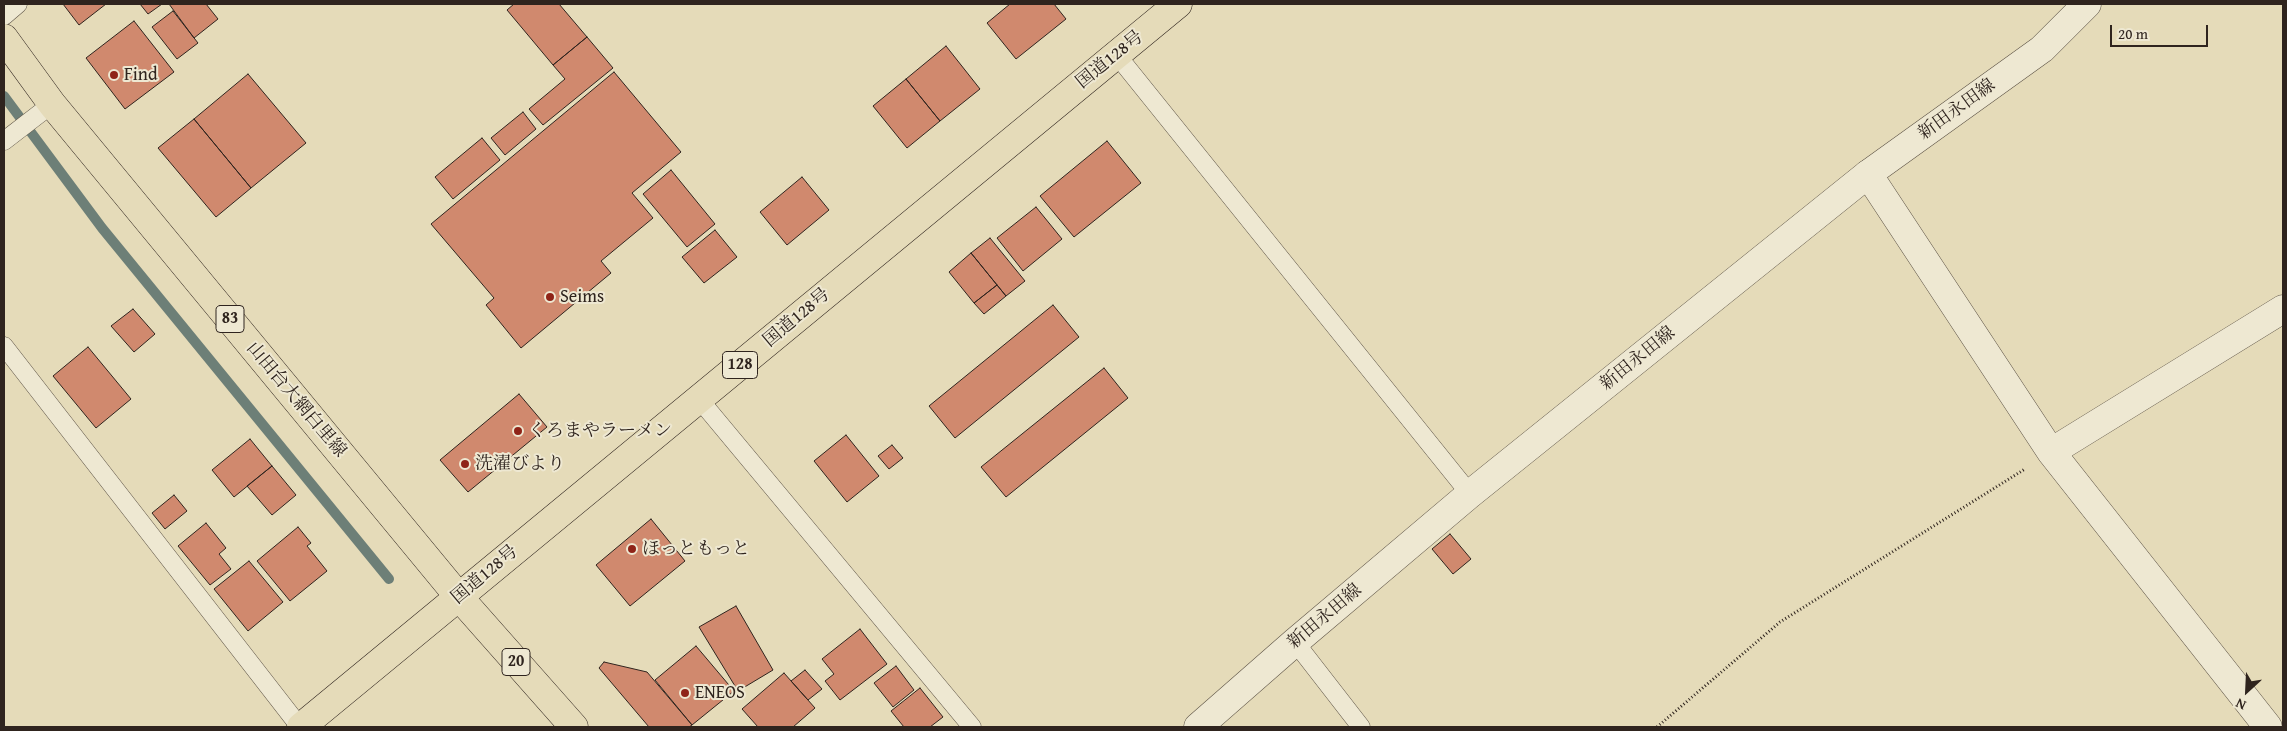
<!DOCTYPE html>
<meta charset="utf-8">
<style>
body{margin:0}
#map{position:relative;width:2287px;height:731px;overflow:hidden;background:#e5dbb9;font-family:"Gentium Book Plus",serif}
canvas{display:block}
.frame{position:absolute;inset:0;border:5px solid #2f241e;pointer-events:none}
.north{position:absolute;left:2222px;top:666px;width:50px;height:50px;-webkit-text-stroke:4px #eee8d2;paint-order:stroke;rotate:205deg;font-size:14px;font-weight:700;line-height:20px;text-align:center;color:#2f241e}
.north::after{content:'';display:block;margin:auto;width:18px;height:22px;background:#2f241e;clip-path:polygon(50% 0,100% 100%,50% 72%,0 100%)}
.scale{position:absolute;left:2110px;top:25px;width:98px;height:22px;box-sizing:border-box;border:2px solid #2f241e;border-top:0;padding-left:6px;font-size:15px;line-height:18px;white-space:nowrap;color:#2f241e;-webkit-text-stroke:4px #eee8d2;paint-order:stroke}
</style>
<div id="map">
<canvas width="2287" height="731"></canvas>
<div class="frame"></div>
<div class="north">N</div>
<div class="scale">20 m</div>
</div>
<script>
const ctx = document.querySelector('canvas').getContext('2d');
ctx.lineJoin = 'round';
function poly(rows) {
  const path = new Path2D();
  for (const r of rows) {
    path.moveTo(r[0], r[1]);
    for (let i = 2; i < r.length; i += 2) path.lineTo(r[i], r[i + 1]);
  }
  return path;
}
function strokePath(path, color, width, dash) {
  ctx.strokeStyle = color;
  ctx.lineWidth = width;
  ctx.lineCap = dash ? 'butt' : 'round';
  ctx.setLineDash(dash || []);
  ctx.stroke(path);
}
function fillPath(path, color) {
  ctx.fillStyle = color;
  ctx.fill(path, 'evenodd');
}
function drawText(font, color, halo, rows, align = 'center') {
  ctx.font = font + ' "Gentium Book Plus","Noto Serif JP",serif';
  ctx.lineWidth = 4;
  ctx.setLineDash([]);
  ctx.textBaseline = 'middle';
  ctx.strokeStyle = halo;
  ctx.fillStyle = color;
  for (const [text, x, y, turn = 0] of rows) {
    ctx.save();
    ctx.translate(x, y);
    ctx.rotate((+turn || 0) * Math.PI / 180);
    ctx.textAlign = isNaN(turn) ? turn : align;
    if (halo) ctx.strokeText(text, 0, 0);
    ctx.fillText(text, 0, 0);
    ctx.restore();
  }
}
strokePath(poly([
 [4,96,102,228,389,579]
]), '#6d7f77', 10);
const building = poly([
 [63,4,106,4,79,25,63,4],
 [140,4,162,4,148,14,140,4],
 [169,4,206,4,218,19,194,38,169,4],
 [514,4,559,4,587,37,553,65,507,10,514,4],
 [1010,4,1054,4,1066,19,1016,59,987,23,1010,4],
 [173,11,198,43,177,59,152,27,173,11],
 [134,21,174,72,125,109,86,58,134,21],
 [587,37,613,68,543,125,529,109,565,79,553,65,587,37],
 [946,46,980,89,940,121,906,79,946,46],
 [614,72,681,152,632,193,653,218,601,261,611,273,521,348,486,305,494,298,431,224,614,72],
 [248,74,306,143,251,188,194,119,248,74],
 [906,79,940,121,907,148,873,106,906,79],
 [523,112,536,129,505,155,491,138,523,112],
 [194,119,251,188,216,217,158,148,194,119],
 [482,138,500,160,453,199,435,177,482,138],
 [1107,141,1141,183,1074,237,1040,196,1107,141],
 [671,170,715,224,687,247,643,194,671,170],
 [802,177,829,210,787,245,760,212,802,177],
 [1036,207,1062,239,1023,271,997,238,1036,207],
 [715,230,737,257,704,283,682,257,715,230],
 [990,238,1025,281,1006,296,971,253,990,238],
 [971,253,997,285,974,303,949,272,971,253],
 [997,285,1006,296,984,314,974,303,997,285],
 [1053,305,1079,337,955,438,929,406,1053,305],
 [133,309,155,334,134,352,111,326,133,309],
 [88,347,131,399,96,428,53,376,88,347],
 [1104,368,1128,398,1006,497,981,467,1104,368],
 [519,394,547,427,468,492,440,460,519,394],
 [846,435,879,476,847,502,814,461,846,435],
 [250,439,272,466,234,497,212,470,250,439],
 [892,445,903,458,889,469,878,456,892,445],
 [272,466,296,495,272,515,247,486,272,466],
 [174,495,187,511,165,529,152,513,174,495],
 [651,519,685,561,630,606,596,565,651,519],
 [206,523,226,548,219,554,231,569,210,585,178,546,206,523],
 [298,527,311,543,307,546,327,571,290,601,257,561,298,527],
 [1450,534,1471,559,1453,574,1432,549,1450,534],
 [249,561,283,602,248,631,214,589,249,561],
 [736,606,773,670,738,691,699,627,736,606],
 [860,629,887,664,840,700,825,681,834,674,822,659,860,629],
 [696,646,734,691,692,725,655,680,696,646],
 [604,662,647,672,692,725,689,727,649,727,599,668,604,662],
 [896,666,914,690,893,707,874,683,896,666],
 [805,670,822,689,808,700,791,681,805,670],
 [784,673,815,708,793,727,758,727,742,709,784,673],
 [920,688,943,717,930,727,904,727,891,711,920,688]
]);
fillPath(building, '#d0896e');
strokePath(building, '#2f241e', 1);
const service = poly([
 [4,16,18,4],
 [1116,54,1470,494],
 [4,141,52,104],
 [4,346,300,727],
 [699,399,972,727],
 [1295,642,1361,727]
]);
const minor = poly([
 [2051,452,2283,309],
 [1198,727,1295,642,1470,494,1868,174,2051,452,2268,727]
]);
const tertiary = poly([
 [1868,174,2042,49,2087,4]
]);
const primary = poly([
 [4,38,52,104,459,597,574,727]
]);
const trunk = poly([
 [301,727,1178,4]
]);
strokePath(service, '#5c5245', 19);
strokePath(minor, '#5c5245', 29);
strokePath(tertiary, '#5c5245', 29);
strokePath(primary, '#2f241e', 29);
strokePath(trunk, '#2f241e', 29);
strokePath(poly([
 [1657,727,1780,622,2025,469]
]), '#2f241e', 3, [1, 2.5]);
strokePath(service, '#eee8d2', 18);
strokePath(minor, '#eee8d2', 28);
strokePath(tertiary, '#eee8d2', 28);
strokePath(primary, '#e5dbb9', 28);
strokePath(trunk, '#e5dbb9', 28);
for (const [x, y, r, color] of [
 [114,75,5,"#8f2418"],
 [550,297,5,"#8f2418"],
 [518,431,5,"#8f2418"],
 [465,464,5,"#8f2418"],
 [632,549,5,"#8f2418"],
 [685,693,5,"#8f2418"]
]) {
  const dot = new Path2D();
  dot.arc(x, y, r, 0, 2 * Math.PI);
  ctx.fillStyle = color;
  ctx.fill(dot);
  strokePath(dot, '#eee8d2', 2);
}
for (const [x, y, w] of [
 [230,319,28],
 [740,365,35],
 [516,662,28]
]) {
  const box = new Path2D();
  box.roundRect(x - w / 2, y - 13.5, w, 27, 4);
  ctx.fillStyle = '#eee8d2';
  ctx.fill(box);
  strokePath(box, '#2f241e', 1);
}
drawText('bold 16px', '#2f241e', null, [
 ["83",230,319],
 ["128",740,365],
 ["20",516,662]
]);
drawText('18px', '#2f241e', '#eee8d2', [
 ["国道128号",1110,60,-39],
 ["新田永田線",1957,110,-36],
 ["国道128号",797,318,-40],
 ["新田永田線",1638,359,-39],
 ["山田台大網白里線",296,400,50],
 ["国道128号",485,575,-40],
 ["新田永田線",1325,617,-40]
]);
drawText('18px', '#2f241e', '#eee8d2', [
 ["Find",124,75],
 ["Seims",560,297],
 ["くろまやラーメン",528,431],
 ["洗濯びより",475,464],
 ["ほっともっと",642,549],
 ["ENEOS",695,693]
], 'left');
</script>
